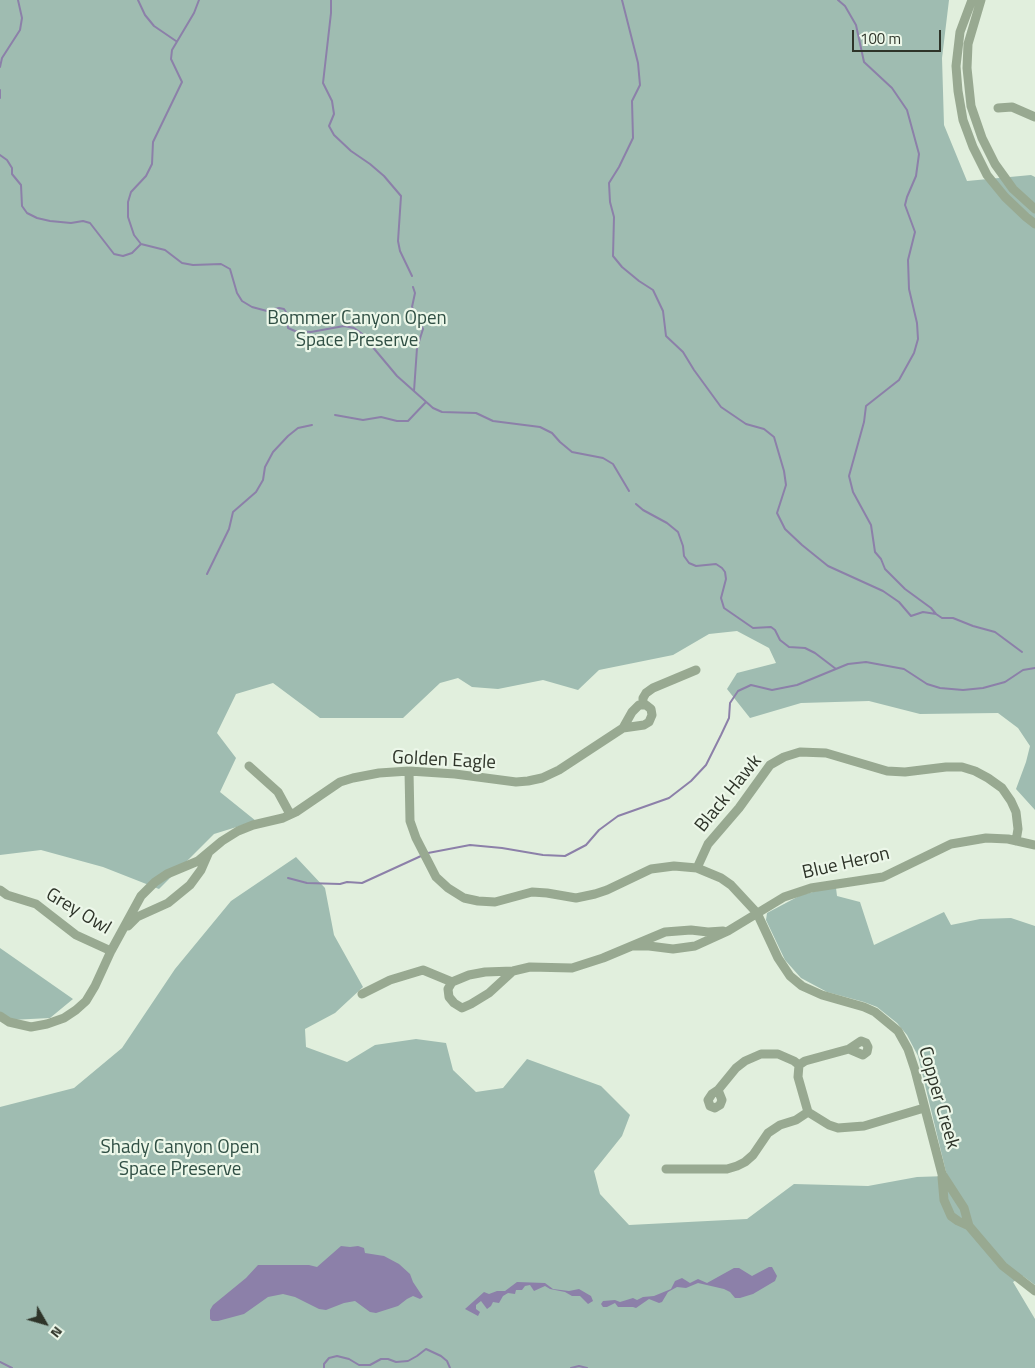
<!DOCTYPE html>
<style>
body{margin:0}
#map{position:relative;width:1035px;height:1368px;overflow:hidden;background:#e1efdd;font-family:"Titillium Web",sans-serif}
canvas{display:block}
.north{position:absolute;left:20px;top:1298px;width:50px;height:50px;-webkit-text-stroke:4px #ecf7e9;paint-order:stroke;rotate:128deg;font-size:14px;font-weight:700;line-height:20px;text-align:center;color:#2e3429}
.north::after{content:'';display:block;margin:auto;width:18px;height:22px;background:#2e3429;clip-path:polygon(50% 0,100% 100%,50% 72%,0 100%)}
.scale{position:absolute;left:852px;top:30px;width:89px;height:22px;box-sizing:border-box;border:2px solid #2e3429;border-top:0;padding-left:6px;font-size:15px;line-height:18px;white-space:nowrap;color:#2e3429;-webkit-text-stroke:4px #ecf7e9;paint-order:stroke}
</style>
<div id="map">
<canvas width="1035" height="1368"></canvas>
<div class="north">N</div>
<div class="scale">100 m</div>
</div>
<script>
const ctx = document.querySelector('canvas').getContext('2d');
ctx.lineJoin = 'round';
function fillPath(path, color) {
  ctx.fillStyle = color;
  ctx.fill(path, 'evenodd');
}
function poly(rows) {
  const path = new Path2D();
  for (const r of rows) {
    path.moveTo(r[0], r[1]);
    for (let i = 2; i < r.length; i += 2) path.lineTo(r[i], r[i + 1]);
  }
  return path;
}
function strokePath(path, color, width, dash) {
  ctx.strokeStyle = color;
  ctx.lineWidth = width;
  ctx.lineCap = dash ? 'butt' : 'round';
  ctx.setLineDash(dash || []);
  ctx.stroke(path);
}
function drawText(font, color, halo, rows, align = 'center') {
  ctx.font = font + ' "Titillium Web",sans-serif';
  ctx.lineWidth = 4.5;
  ctx.setLineDash([]);
  ctx.textBaseline = 'middle';
  ctx.strokeStyle = halo;
  ctx.fillStyle = color;
  for (const [text, x, y, turn = 0] of rows) {
    ctx.save();
    ctx.translate(x, y);
    ctx.rotate((+turn || 0) * Math.PI / 180);
    ctx.textAlign = isNaN(turn) ? turn : align;
    if (halo) ctx.strokeText(text, 0, 0);
    ctx.fillText(text, 0, 0);
    ctx.restore();
  }
}
fillPath(poly([
 [0,0,949,0,942,58,944,125,967,181,1031,175,1035,177,1035,810,1016,789,1026,762,1030,746,1018,728,998,713,920,714,869,701,801,703,750,718,727,689,737,673,776,663,769,648,737,631,709,634,673,655,599,670,578,690,543,680,498,689,472,687,458,678,440,683,403,718,320,718,273,683,236,694,217,733,236,758,220,792,256,821,214,834,159,889,103,867,41,850,0,855],
 [296,857,325,888,334,935,363,987,335,1013,305,1029,306,1047,347,1062,375,1045,416,1039,446,1043,453,1070,476,1092,503,1088,527,1059,601,1086,630,1115,622,1136,594,1171,600,1194,629,1225,747,1219,794,1184,868,1186,917,1177,947,1176,918,1056,907,1035,897,1023,877,1007,864,1002,827,992,801,978,785,960,766,920,767,913,801,895,821,890,836,888,837,896,860,902,874,945,944,912,951,925,980,919,1011,918,1035,926,1035,1285,1023,1276,1013,1282,1035,1319,1035,1368,0,1368,0,1107,74,1088,122,1048,175,969,231,901],
 [0,948,73,999,50,1018,11,1020,0,1013]
]), '#9fbcb1');
fillPath(poly([
 [341,1246,350,1247,358,1246,364,1248,365,1253,384,1256,399,1264,410,1274,413,1282,423,1297,420,1299,413,1296,407,1299,398,1306,376,1313,370,1312,355,1301,344,1303,326,1310,319,1309,295,1297,283,1294,268,1297,244,1314,218,1321,212,1321,210,1319,210,1310,213,1305,246,1278,258,1265,309,1265,317,1267],
 [769,1267,772,1267,777,1276,775,1281,753,1294,740,1298,735,1298,730,1292,724,1289,698,1283,686,1288,677,1287,668,1292,662,1302,659,1303,649,1299,636,1308,633,1307,618,1307,615,1303,607,1307,603,1307,601,1304,603,1301,615,1300,620,1302,633,1298,637,1300,643,1297,654,1296,671,1289,675,1281,682,1278,690,1283,698,1279,707,1283,734,1268,739,1268,752,1276],
 [517,1282,545,1283,553,1289,569,1291,579,1289,591,1296,593,1301,588,1304,580,1296,572,1296,565,1292,550,1289,545,1286,534,1291,530,1285,525,1286,522,1290,516,1290,515,1294,508,1293,503,1296,499,1303,493,1302,491,1306,487,1309,481,1301,476,1305,476,1309,480,1312,478,1316,465,1309,484,1292,489,1294,497,1291,505,1291]
]), '#8c80a9');
strokePath(poly([
 [138,0,145,15,154,26,176,41],
 [199,0,194,13,172,50,171,59,182,82,153,142,152,164,146,176,131,192,128,202,128,217,134,235,141,244,165,250,182,263,193,265,221,264,230,269,237,293,242,301,252,307,267,311,279,308,284,309,286,312,288,328,295,331,311,332,344,326,354,328,361,333,397,376,433,408,442,412,476,413,493,421,540,427,552,433,560,442,572,452,603,458,613,464,629,491],
 [331,0,331,13,323,83,332,101,334,114,329,126,334,135,351,151,370,164,384,176,401,196,398,241,400,251,412,276],
 [622,0,638,63,640,85,632,101,633,138,619,167,609,183,610,202,614,217,613,256,622,267,639,281,653,290,663,311,666,336,683,352,694,370,721,407,746,424,764,429,774,437,784,471,786,485,777,513,785,529,802,545,828,566,883,591,899,602,911,616,923,612,936,614],
 [838,0,845,6,856,25,864,62,892,88,907,110,919,154,916,176,907,197,905,205,915,232,908,260,909,289,917,323,918,339,914,353,899,380,866,406,864,422,849,476,853,492,871,525,875,552,881,559,885,569,905,589,931,608,936,614,942,618,953,618,973,626,995,632,1022,652],
 [0,67,2,58,20,30,22,18,18,0],
 [0,90,0,98],
 [0,155,7,160,12,168,12,174,21,185,22,206,27,213,37,218,50,221,71,223,83,221,90,223,114,254,123,256,132,253,141,244],
 [413,287,415,293,412,307,423,329,417,348,414,391],
 [335,415,363,420,381,417,397,421,408,421,426,402],
 [636,504,643,510,667,523,678,532,683,546,684,556,689,563,696,566,716,564,722,568,725,572,726,579,721,598,724,608,753,628,771,627,775,630,780,640,789,647,805,648,815,653,836,669],
 [207,574,229,529,233,512,256,492,263,480,265,467,273,452,288,436,298,428,312,425],
 [428,853,470,845,502,848,543,855,565,856,586,845,599,830,618,816,669,798,691,781,706,765,721,735,729,718,730,703,738,691,751,685,772,690,797,685,848,664,866,662,904,669,927,684,940,688,963,690,983,688,1005,682,1023,670,1035,668],
 [288,878,307,883,340,884,347,882,362,883,421,856],
 [0,1362,12,1368],
 [324,1368,324,1364,329,1358,337,1356,349,1359,359,1365,370,1365,381,1359,388,1359,396,1362,408,1361,417,1356,426,1349,441,1356,447,1361,450,1368],
 [571,1368,579,1366,587,1368]
]), '#8c80a9', 2);
strokePath(poly([
 [972,0,960,32,956,66,958,91,963,120,973,147,987,175,1005,197,1026,217,1035,224],
 [981,0,968,44,967,68,971,106,982,138,995,164,1013,189,1035,209],
 [998,108,1012,107,1035,117],
 [643,705,643,698,646,693,653,688,696,670],
 [249,766,278,792,290,814],
 [409,771,410,821,416,838,436,877,448,888,464,898,478,901,495,902,532,892,547,893,576,898,595,894,607,890,651,869,674,866,697,868,721,878,731,885,757,913,778,958,790,976,802,986,822,995,864,1007,875,1012,898,1031,908,1049,915,1070,942,1174,964,1208,969,1226,1003,1266,1035,1291],
 [697,868,708,844,739,808,770,765,784,757,800,752,826,753,887,771,905,772,946,767,962,767,975,771,988,778,1002,788,1011,801,1016,812,1018,829,1016,841],
 [0,890,7,895,36,904,76,935,111,951],
 [128,926,137,917,168,903,190,885,201,870,208,854],
 [633,946,649,946,673,949,695,946,728,931,784,897,811,888,883,877,951,844,986,838,1008,839,1035,845],
 [513,971,489,993,471,1004,462,1008,454,1003,449,997,448,989,452,982,469,975,485,972,513,971,530,967,572,968,603,958,665,932,691,930,708,932,723,931],
 [362,994,390,980,423,970,452,982],
 [0,1016,9,1022,31,1027,47,1024,64,1018,76,1010,86,1001,95,986,111,951,141,896,155,882,167,874,198,861,222,841,238,831,253,825,283,818,296,812,340,782,353,778,379,773,409,771,455,774,516,782,528,781,542,778,559,770,623,728,644,725,649,722,652,715,651,709,646,705,639,705,632,712,623,728],
 [799,1065,798,1077,808,1112,829,1125,838,1128,864,1126,924,1108],
 [799,1065,805,1061,849,1049,861,1041,866,1043,868,1047,867,1052,863,1055,849,1049],
 [718,1090,722,1100,720,1105,715,1108,710,1106,708,1100,712,1094,718,1090,736,1068,745,1061,761,1054,778,1054,794,1061,799,1065],
 [666,1169,727,1169,737,1166,745,1162,753,1155,768,1133,780,1125,796,1120,808,1112],
 [942,1177,944,1200,951,1216,958,1221,969,1226]
]), '#98a991', 9);
drawText('19px', '#304f44', '#ecf7e9', [
 ["Bommer Canyon Open",357,319],
 ["Space Preserve",357,341],
 ["Shady Canyon Open",180,1148],
 ["Space Preserve",180,1170]
]);
drawText('19px', '#2e3429', '#ecf7e9', [
 ["Golden Eagle",444,761,3],
 ["Black Hawk",729,794,-51],
 ["Blue Heron",846,864,-13],
 ["Grey Owl",78,912,31],
 ["Copper Creek",938,1098,74]
]);
</script>
